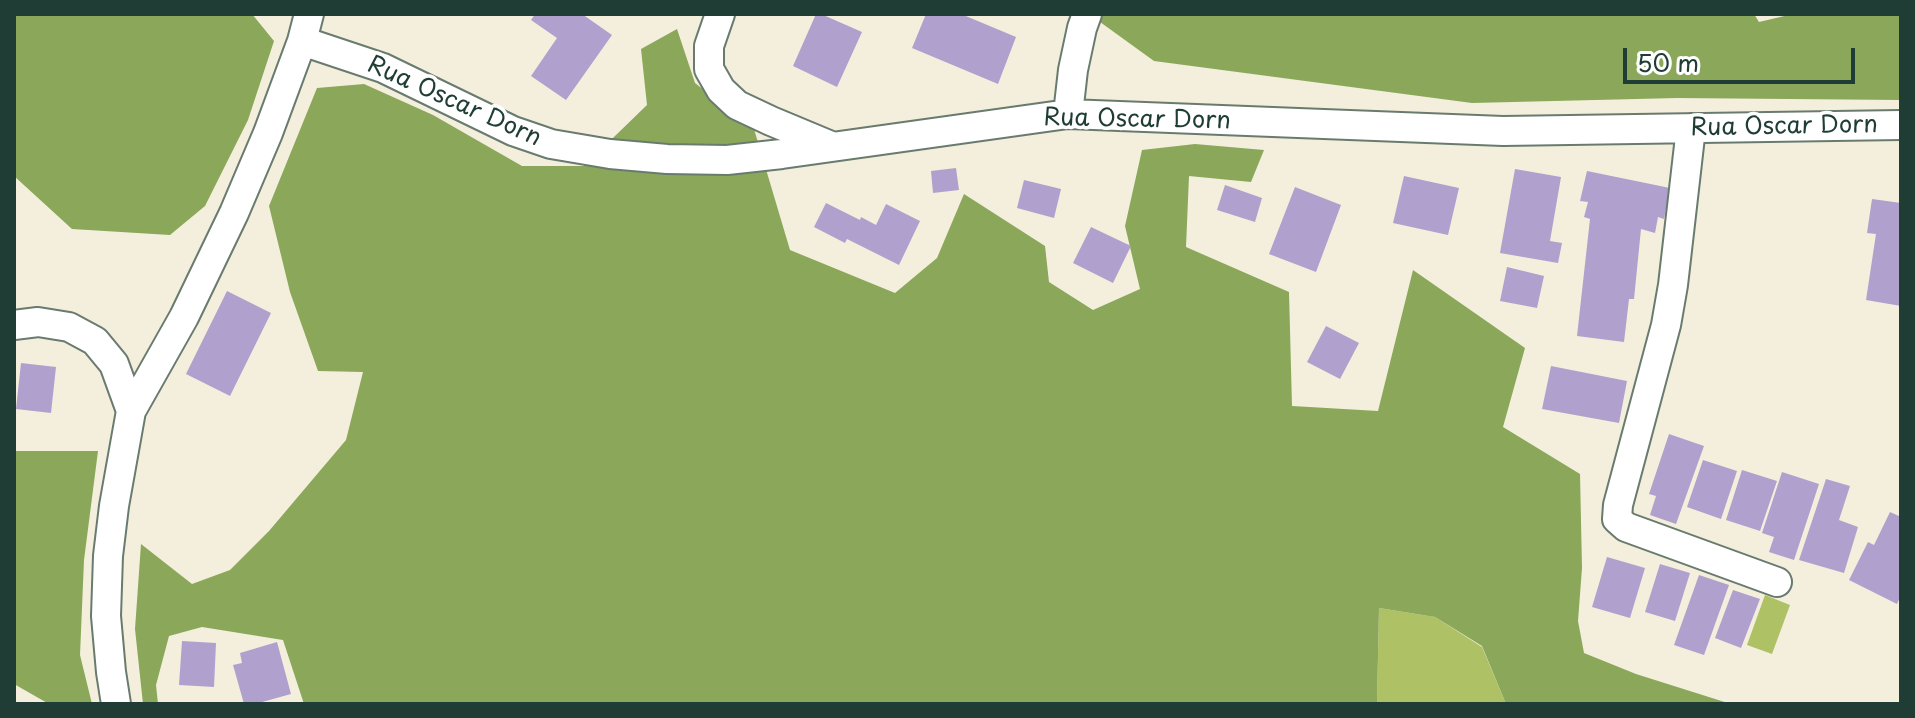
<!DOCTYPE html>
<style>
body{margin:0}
#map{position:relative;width:1915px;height:718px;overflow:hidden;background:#f3efdc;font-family:"Playpen Sans",sans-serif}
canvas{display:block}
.frame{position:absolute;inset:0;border:16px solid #1f3d34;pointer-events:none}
.scale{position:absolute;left:1623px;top:48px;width:232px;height:36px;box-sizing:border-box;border:4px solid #1f3d34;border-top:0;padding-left:10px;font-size:24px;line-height:28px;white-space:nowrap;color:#1f3d34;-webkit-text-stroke:6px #fff;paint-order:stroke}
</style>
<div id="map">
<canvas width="1915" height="718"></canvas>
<div class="frame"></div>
<div class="scale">50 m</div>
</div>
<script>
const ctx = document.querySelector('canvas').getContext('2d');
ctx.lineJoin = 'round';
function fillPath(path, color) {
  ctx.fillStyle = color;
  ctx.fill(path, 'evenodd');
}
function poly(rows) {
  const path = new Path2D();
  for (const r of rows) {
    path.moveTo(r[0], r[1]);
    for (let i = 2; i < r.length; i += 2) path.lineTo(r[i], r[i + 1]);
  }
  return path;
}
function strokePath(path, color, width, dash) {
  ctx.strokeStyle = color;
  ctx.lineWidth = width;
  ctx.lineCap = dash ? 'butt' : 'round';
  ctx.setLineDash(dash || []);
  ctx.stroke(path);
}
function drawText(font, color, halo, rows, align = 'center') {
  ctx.font = font + ' "Playpen Sans",sans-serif';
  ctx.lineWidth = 7;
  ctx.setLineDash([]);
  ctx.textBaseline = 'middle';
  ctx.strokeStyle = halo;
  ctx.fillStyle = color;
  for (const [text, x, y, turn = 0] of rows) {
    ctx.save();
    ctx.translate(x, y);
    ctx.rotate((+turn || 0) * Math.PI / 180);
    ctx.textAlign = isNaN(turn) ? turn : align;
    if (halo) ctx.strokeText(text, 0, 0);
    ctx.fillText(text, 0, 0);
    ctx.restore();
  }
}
fillPath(poly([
 [1765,595,1790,605,1772,654,1747,645],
 [1379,608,1435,617,1482,647,1506,704,1377,704]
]), '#aec164');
fillPath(poly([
 [14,14,252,14,274,41,248,120,205,206,170,235,72,229,14,176],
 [1089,14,1754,14,1759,22,1793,14,1901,14,1901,100,1677,98,1472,103,1154,61],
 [677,29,695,83,754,129,790,250,895,293,937,258,964,194,1045,246,1049,282,1093,310,1140,289,1125,226,1142,150,1195,144,1264,150,1251,182,1189,176,1186,247,1289,292,1292,406,1378,411,1413,270,1525,348,1503,427,1580,474,1582,568,1578,621,1584,653,1636,674,1731,704,1506,704,1482,646,1435,617,1379,608,1377,704,304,704,283,640,202,627,169,636,156,685,158,704,143,704,135,629,141,544,192,584,230,570,269,531,346,440,363,372,318,371,290,292,269,206,317,88,364,84,433,115,522,166,584,166,647,105,641,49],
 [14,451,98,451,84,560,80,655,92,704,49,704,14,684]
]), '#8aa75a');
fillPath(poly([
 [535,14,582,14,612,35,566,100,531,76,557,38,531,20],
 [816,14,821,14,862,32,837,87,793,66],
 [926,14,961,14,1016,37,998,84,912,48],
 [956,168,959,190,933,193,931,171],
 [1515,169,1561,177,1550,241,1562,243,1558,263,1500,253],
 [1587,171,1670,188,1664,219,1658,217,1655,233,1641,229,1634,299,1629,299,1624,342,1577,336,1590,219,1584,217,1588,202,1580,201],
 [1404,176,1459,188,1448,235,1393,223],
 [1024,180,1061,189,1054,218,1017,208],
 [1225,185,1262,198,1255,222,1217,210],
 [1295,187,1341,205,1316,272,1269,254],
 [1872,199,1901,203,1901,306,1866,300,1876,234,1867,233],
 [826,203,860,220,861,217,876,225,886,204,920,221,899,265,847,239,845,243,814,227],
 [1091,227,1131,246,1113,283,1073,263],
 [1507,267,1544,276,1537,308,1500,301],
 [227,291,271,313,230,396,186,374],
 [1326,326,1359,343,1340,379,1307,362],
 [21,363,56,367,51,413,16,409],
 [1551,366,1627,381,1619,423,1542,409],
 [1669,434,1704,446,1676,524,1650,515,1656,496,1649,494],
 [1703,460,1737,471,1721,519,1687,507],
 [1742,470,1777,481,1760,531,1726,520],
 [1782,472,1819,484,1794,560,1769,552,1774,537,1762,533],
 [1826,479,1850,486,1839,520,1858,527,1844,573,1799,560],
 [1890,512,1901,517,1901,595,1897,604,1849,580,1868,542,1874,545],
 [1607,557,1645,568,1630,618,1592,607],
 [1660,564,1690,573,1675,621,1645,612],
 [1699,575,1729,585,1704,655,1674,645],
 [1733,590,1760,599,1741,648,1715,638],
 [182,641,216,643,214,687,179,685],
 [277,642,291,694,255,704,244,704,233,665,242,663,240,653]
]), '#b0a0ce');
const minor = poly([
 [720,14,709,46,709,69,721,90,737,105,771,121,831,146],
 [302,41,383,68,513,131,551,144,610,154,667,159,727,160,782,154,1068,114,1503,131,1901,125],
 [1068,114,1073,70,1082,28,1087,14],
 [1691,128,1673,285,1666,325,1618,505,1617,519,1626,527,1777,582],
 [14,325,38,322,69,327,95,341,114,364,131,411,114,506,108,556,106,616,111,672,116,704],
 [131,411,184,317,234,213,268,133,302,41,309,14]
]);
strokePath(minor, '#697b6f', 32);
strokePath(minor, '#fff', 28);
drawText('24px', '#1f3d34', '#fff', [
 ["Rua Oscar Dorn",454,102,24],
 ["Rua Oscar Dorn",1137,120,1],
 ["Rua Oscar Dorn",1784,127,-1]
]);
</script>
